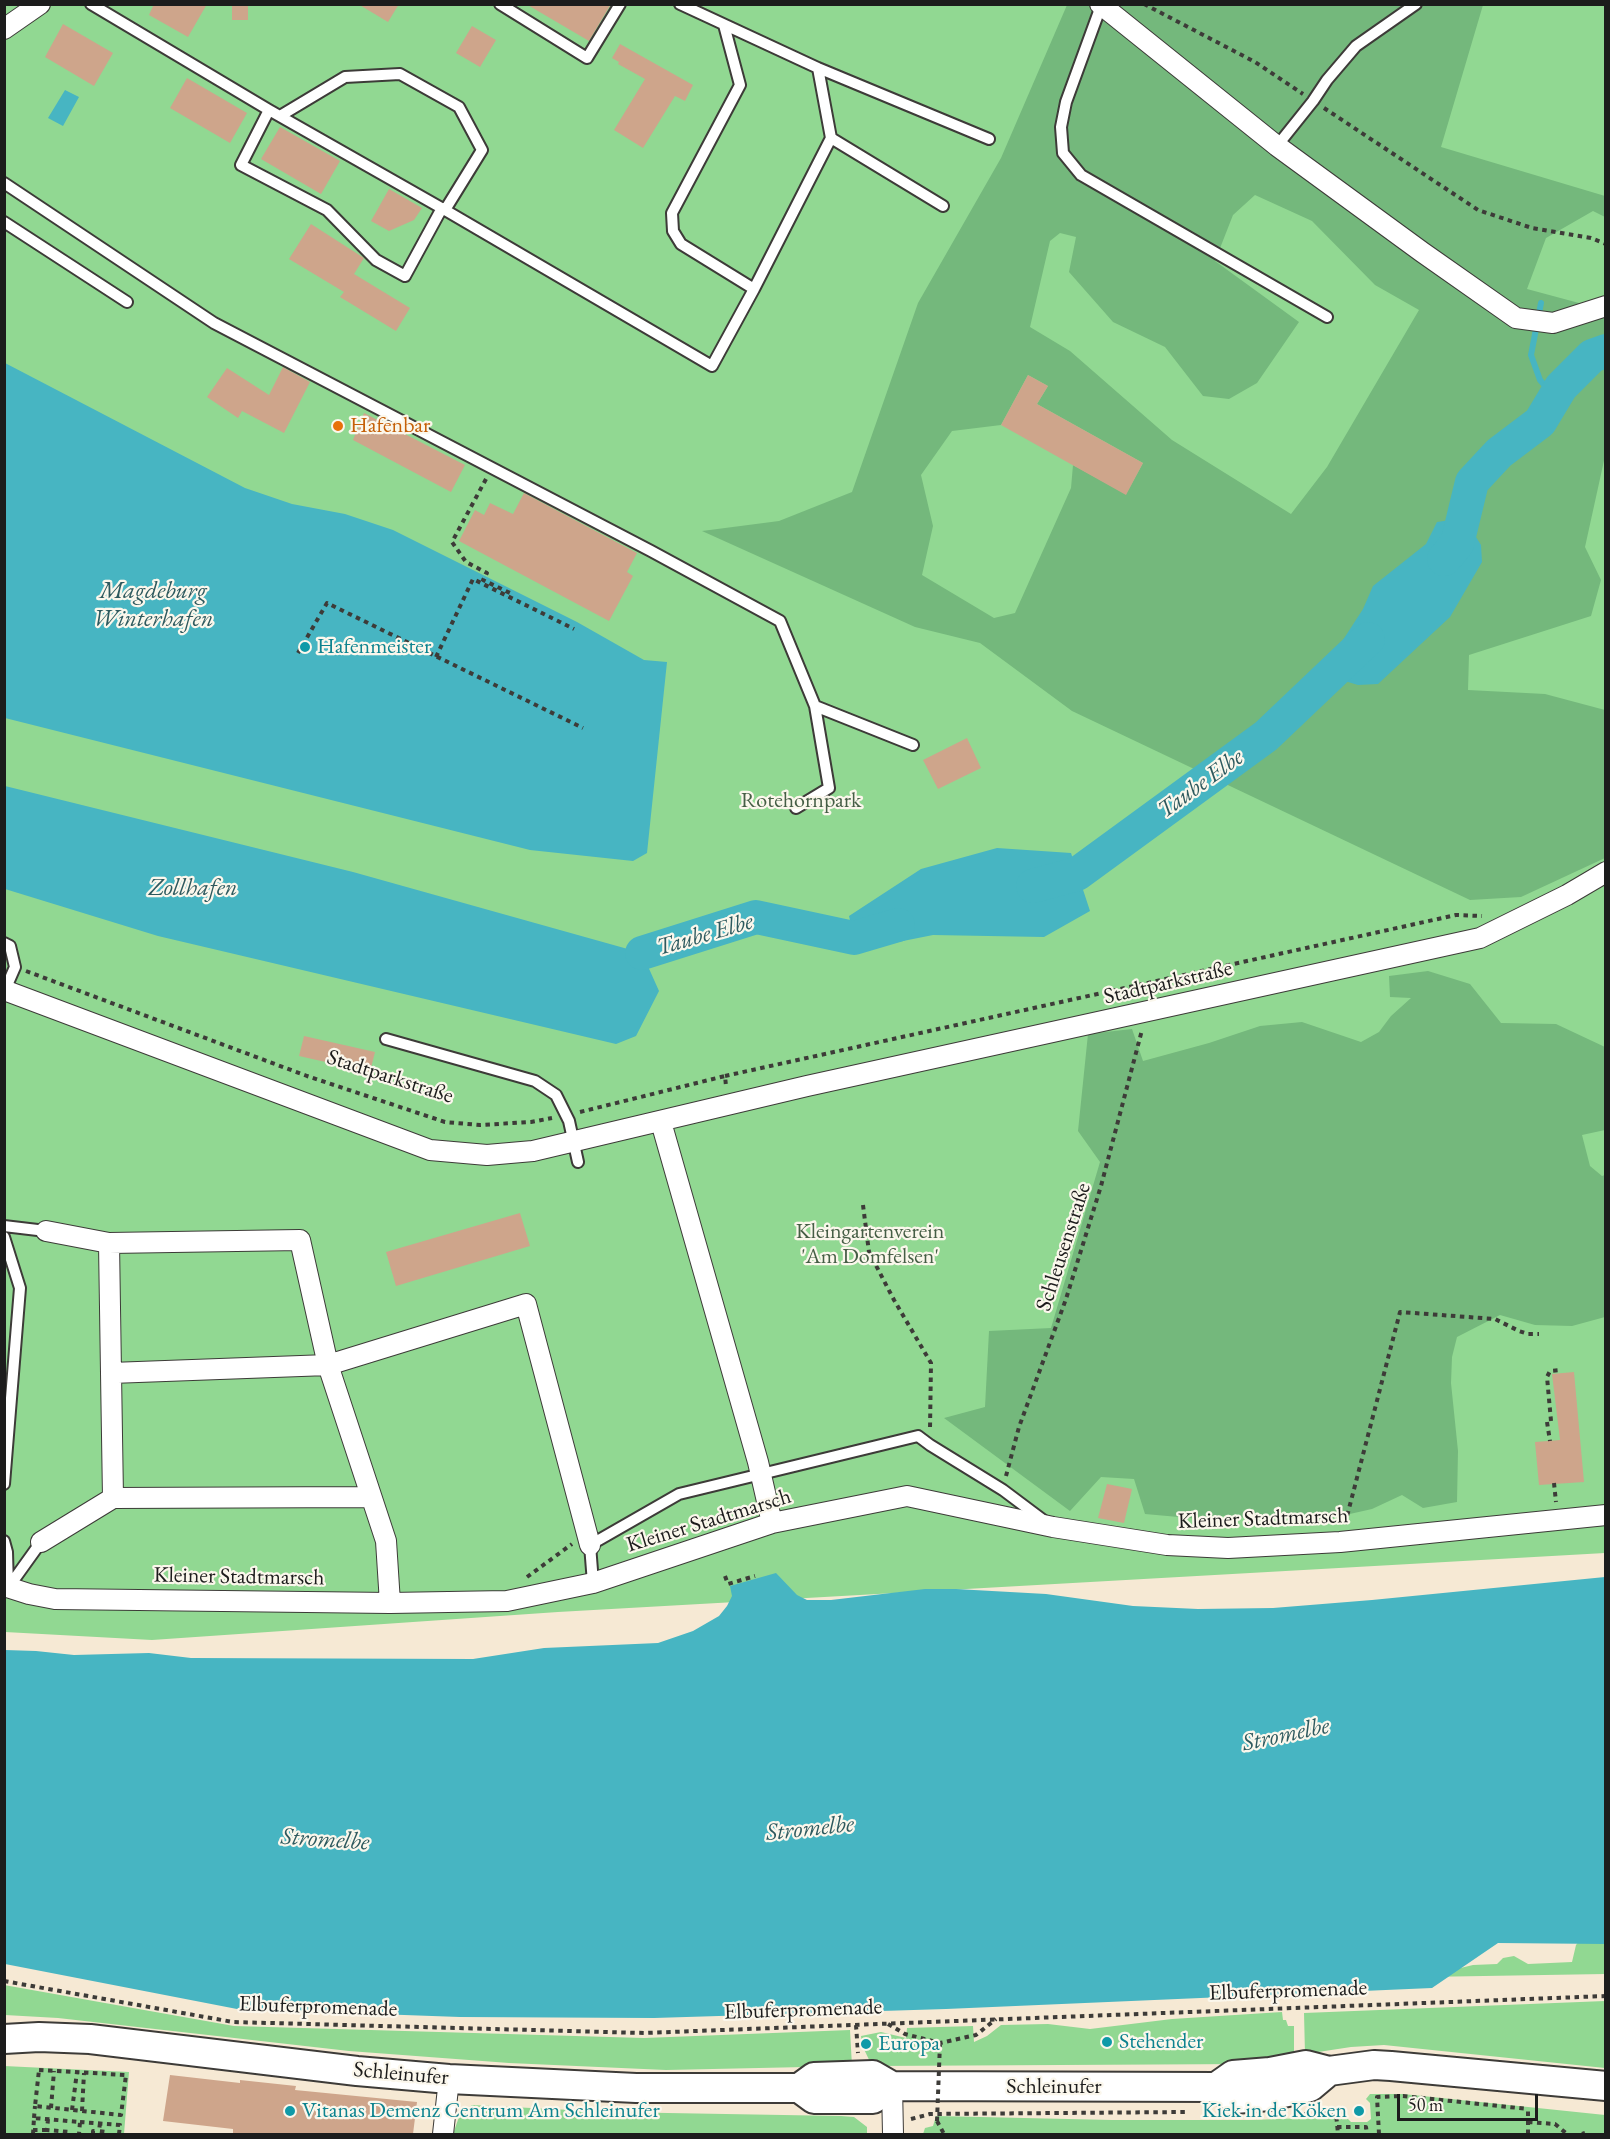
<!DOCTYPE html>
<meta charset="utf-8">
<style>
body{margin:0}
#map{position:relative;width:1610px;height:2139px;overflow:hidden;background:#f6e9d4;font-family:"EB Garamond",serif}
canvas{display:block}
.frame{position:absolute;inset:0;border:6px solid #1c1c1c;pointer-events:none}
.scale{position:absolute;left:1397px;top:2094px;width:141px;height:27px;box-sizing:border-box;border:3px solid #1c1c1c;border-top:0;padding-left:8px;font-size:18px;line-height:21px;white-space:nowrap;color:#1c1c1c;-webkit-text-stroke:4px #fbf7ec;paint-order:stroke}
</style>
<div id="map">
<canvas width="1610" height="2139"></canvas>
<div class="frame"></div>
<div class="scale">50 m</div>
</div>
<script>
const ctx = document.querySelector('canvas').getContext('2d');
ctx.lineJoin = 'round';
function fillPath(path, color) {
  ctx.fillStyle = color;
  ctx.fill(path, 'evenodd');
}
function poly(rows) {
  const path = new Path2D();
  for (const r of rows) {
    path.moveTo(r[0], r[1]);
    for (let i = 2; i < r.length; i += 2) path.lineTo(r[i], r[i + 1]);
  }
  return path;
}
function strokePath(path, color, width, dash) {
  ctx.strokeStyle = color;
  ctx.lineWidth = width;
  ctx.lineCap = dash ? 'butt' : 'round';
  ctx.setLineDash(dash || []);
  ctx.stroke(path);
}
function drawText(font, color, halo, rows, align = 'center') {
  ctx.font = font + ' "EB Garamond",serif';
  ctx.lineWidth = 4.5;
  ctx.setLineDash([]);
  ctx.textBaseline = 'middle';
  ctx.strokeStyle = halo;
  ctx.fillStyle = color;
  for (const [text, x, y, turn = 0] of rows) {
    ctx.save();
    ctx.translate(x, y);
    ctx.rotate((+turn || 0) * Math.PI / 180);
    ctx.textAlign = isNaN(turn) ? turn : align;
    if (halo) ctx.strokeText(text, 0, 0);
    ctx.fillText(text, 0, 0);
    ctx.restore();
  }
}
fillPath(poly([
 [4,5,1605,5,1605,1553,558,1612,152,1640,5,1632],
 [1605,1933,1605,1974,1423,1977,1473,1965,1497,1964,1503,1958,1514,1956,1528,1964,1572,1962,1576,1945,1584,1935],
 [4,1985,234,2026,644,2038,850,2030,852,2066,666,2070,509,2063,349,2051,58,2018,5,2015],
 [1605,2001,1605,2068,1384,2045,1351,2047,1305,2054,1304,2013],
 [1282,2012,1283,2020,1286,2020,1288,2026,1294,2026,1294,2058,1248,2064,872,2066,862,2045,861,2036,881,2032,906,2038,907,2028,973,2026,974,2042,987,2036,1001,2025,1048,2024,1090,2029,1172,2019],
 [4,2066,129,2072,124,2134,5,2134],
 [1370,2094,1403,2094,1605,2115,1605,2134,923,2134,925,2128,933,2126,936,2116,1112,2120,1251,2120,1333,2117,1334,2109,1347,2110,1347,2118,1351,2122,1367,2122,1371,2119,1370,2103,1366,2099],
 [472,2105,610,2112,841,2116,854,2117,867,2127,867,2134,453,2134,460,2114]
]), '#91d892');
fillPath(poly([
 [1067,5,1483,5,1441,147,1605,196,1605,217,1593,211,1546,238,1527,289,1605,310,1605,456,1585,547,1601,580,1591,616,1469,655,1468,690,1545,694,1605,710,1605,858,1521,897,1470,900,1072,711,980,643,915,627,702,531,779,521,852,492,918,303,1001,158],
 [1255,195,1312,221,1375,285,1419,310,1327,467,1291,514,1172,440,1070,351,1030,327,1050,241,1060,233,1076,237,1069,272,1113,322,1165,347,1203,396,1229,399,1257,383,1299,322,1215,261,1233,215],
 [1028,375,1048,386,1037,404,1143,463,1126,494,1073,465,1071,488,1015,613,994,618,922,575,933,526,921,475,952,431,1001,425],
 [1428,971,1470,984,1501,1023,1556,1024,1605,1047,1605,1130,1582,1135,1590,1166,1602,1176,1605,1175,1605,1317,1572,1326,1535,1325,1500,1315,1457,1337,1452,1357,1451,1383,1458,1451,1457,1502,1423,1508,1402,1495,1372,1509,1323,1520,1303,1515,1249,1518,1220,1516,1212,1520,1145,1514,1134,1479,1101,1477,1070,1511,944,1418,985,1407,989,1331,1051,1328,1100,1162,1078,1131,1088,1034,1132,1029,1143,1061,1209,1043,1260,1026,1302,1022,1361,1042,1379,1032,1391,1016,1411,998,1390,997,1389,976]
]), '#74b87c');
fillPath(poly([
 [65,90,79,97,63,126,48,118],
 [5,363,245,488,292,504,345,514,393,530,577,622,644,660,667,662,647,853,633,861,530,850,5,718],
 [1464,518,1481,545,1482,562,1450,617,1378,684,1358,685,1338,679,1330,660,1363,609,1373,586,1426,544,1437,522],
 [5,786,353,872,642,953,659,991,636,1036,616,1044,158,936,5,889],
 [997,848,1071,853,1090,911,1044,937,933,935,873,947,854,938,849,916,921,869],
 [776,1573,797,1595,807,1600,831,1600,925,1589,956,1589,1046,1594,1133,1606,1198,1609,1273,1608,1372,1600,1605,1577,1605,1944,1498,1943,1432,1988,946,2009,654,2018,460,2017,237,2009,5,1964,5,1650,36,1651,74,1655,149,1653,191,1658,473,1659,544,1648,658,1643,693,1631,719,1616,727,1606,732,1596,730,1586]
]), '#47b5c2');
strokePath(poly([
 [1541,303,1531,355,1540,380,1555,397]
]), '#47b5c2', 6);
strokePath(poly([
 [1444,559,1457,544,1472,482,1499,453,1540,422,1561,387,1592,356,1606,351],
 [1033,886,1077,874,1266,736,1368,639],
 [642,953,756,917,854,938,898,925]
]), '#47b5c2', 34);
fillPath(poly([
 [154,4,207,4,188,37,149,15],
 [232,4,248,4,248,20,232,20],
 [358,4,399,4,388,22],
 [526,4,611,4,589,41],
 [63,24,113,53,94,86,45,57],
 [472,26,496,40,480,67,456,53],
 [620,44,693,85,685,101,675,96,643,148,614,130,645,79,618,64,619,62,612,58],
 [187,78,247,113,230,143,170,108],
 [280,127,340,161,321,194,261,159],
 [389,189,422,208,414,220,389,231,371,221],
 [311,224,364,258,354,274,410,308,396,331,340,297,344,292,289,259],
 [283,367,310,382,284,433,242,411,238,418,207,397,227,368,269,395],
 [1028,375,1048,386,1037,404,1143,463,1126,495,1001,425],
 [364,413,465,465,451,492,353,440],
 [524,493,637,553,627,572,633,576,609,621,459,541,475,510,484,515,490,503,513,514],
 [967,738,981,768,938,789,923,760],
 [304,1036,375,1052,370,1072,299,1056],
 [520,1213,530,1246,396,1286,386,1252],
 [1574,1372,1584,1482,1539,1485,1535,1442,1560,1440,1552,1374],
 [1107,1484,1132,1489,1124,1523,1098,1518],
 [170,2075,240,2083,240,2080,296,2086,295,2090,417,2102,413,2134,244,2134,233,2133,233,2129,163,2121]
]), '#cea58b');
const lane = poly([
 [91,4,269,110,445,210,712,366,754,289,831,138,818,68],
 [500,4,587,58,620,4],
 [680,4,818,68,989,139],
 [1101,6,1066,102,1061,127,1063,153,1081,175,1327,317],
 [724,25,740,85,672,213,673,231,681,244,754,289],
 [269,110,241,165,327,210,376,260,405,276,442,208],
 [280,116,345,77,400,74,459,107,482,150,445,210],
 [831,138,943,206],
 [1277,146,1313,101,1327,80,1356,46,1416,4],
 [4,183,214,323,651,551,780,621,815,706,913,745],
 [4,222,127,302],
 [796,808,829,788,815,706],
 [4,943,10,946,15,967,5,990],
 [386,1039,535,1081,556,1095,569,1121,578,1162],
 [4,1226,46,1231],
 [4,1237,20,1288,4,1484],
 [4,1541,7,1552,8,1588],
 [593,1583,590,1545,679,1494,918,1436,930,1445,1003,1490,1043,1520],
 [8,1588,41,1542]
]);
const street = poly([
 [1100,4,1277,146,1422,252,1516,318,1553,323,1606,306],
 [4,29,40,4],
 [4,990,430,1150,487,1155,533,1151,807,1086,1480,938,1567,895,1606,872],
 [661,1122,758,1462,772,1523],
 [46,1231,109,1243,300,1240,328,1365,386,1541,390,1603],
 [109,1243,111,1373],
 [113,1498,371,1497],
 [41,1542,113,1498,111,1373,328,1365,526,1304,590,1545],
 [4,1586,29,1594,55,1599,390,1603,507,1601,593,1583,772,1523,907,1496,1053,1527,1167,1545,1228,1548,1340,1542,1606,1515],
 [892,2086,893,2134],
 [443,2134,449,2079]
]);
const secondary = poly([
 [4,2039,39,2037,90,2039,357,2071,449,2079,636,2088,799,2088,814,2077,873,2075,892,2086,1216,2087,1235,2099,1269,2096,1310,2087,1329,2071],
 [1216,2087,1233,2075,1270,2072,1306,2065,1329,2071,1374,2065,1391,2066,1606,2086],
 [799,2088,814,2099,873,2099,892,2086]
]);
strokePath(lane, '#3d3b38', 14);
strokePath(street, '#3d3b38', 22);
strokePath(secondary, '#3d3b38', 32);
strokePath(poly([
 [1144,4,1255,62,1303,94],
 [1324,108,1478,210,1532,228,1591,238,1606,244],
 [486,479,452,542,466,562,487,573,483,580,510,593,508,597],
 [298,653,327,603,583,728],
 [436,657,473,579,574,629],
 [26,971,307,1076,445,1122,480,1125,531,1122,552,1118],
 [725,1076,1456,915,1482,916],
 [580,1112,725,1076,726,1086],
 [863,1205,869,1252,894,1300,931,1363,930,1429],
 [1551,1421,1547,1377,1550,1371,1561,1370],
 [1547,1422,1550,1441],
 [1006,1476,1019,1427,1066,1299,1101,1186,1142,1030],
 [1554,1483,1556,1502],
 [1345,1524,1400,1312,1495,1319,1519,1331,1528,1334,1539,1334],
 [725,1576,728,1584,755,1576],
 [527,1577,572,1544],
 [4,1981,233,2022,644,2033,1606,1996],
 [888,2024,905,2034,940,2043,976,2035,996,2019],
 [856,2025,858,2053],
 [39,2070,126,2075,121,2115,35,2106,39,2070],
 [51,2108,54,2071],
 [72,2110,77,2072],
 [82,2111,84,2073],
 [1304,2114,1336,2113,1338,2134],
 [34,2118,35,2106],
 [48,2119,47,2130,70,2132],
 [911,2119,930,2114,1185,2112],
 [937,2121,944,2134],
 [80,2122,120,2125,119,2134],
 [1528,2122,1555,2124,1567,2134],
 [100,2123,99,2131,107,2132,107,2134],
 [1337,2127,1366,2127,1367,2134],
 [33,2130,47,2130,47,2134],
 [33,2134,34,2118,80,2122,79,2134],
 [93,2134,93,2131,99,2131],
 [1379,2134,1377,2097,1403,2096,1528,2109],
 [1528,2134,1528,2108],
 [1582,2134,1585,2133]
]), '#3d3b38', 4, [4.5, 4.5]);
strokePath(lane, '#fff', 10);
strokePath(street, '#fff', 20);
strokePath(secondary, '#fff', 28);
strokePath(poly([
 [937,2121,940,2043]
]), '#3d3b38', 4, [4.5, 4.5]);
for (const [x, y, r, color] of [
 [338,426,6,"#e8710a"],
 [305,647,6,"#0f9aa8"],
 [1107,2042,6,"#0f9aa8"],
 [866,2044,6,"#0f9aa8"],
 [290,2111,6,"#0f9aa8"],
 [1359,2111,6,"#0f9aa8"]
]) {
  const dot = new Path2D();
  dot.arc(x, y, r, 0, 2 * Math.PI);
  ctx.fillStyle = color;
  ctx.fill(dot);
  strokePath(dot, '#fbf7ec', 2);
}
drawText('22px', '#c56008', '#fbf7ec', [
 ["Hafenbar",350,426]
], 'left');
drawText('22px', '#0d838f', '#fbf7ec', [
 ["Hafenmeister",317,647],
 ["Stehender",1119,2042],
 ["Europa",878,2044],
 ["Vitanas Demenz Centrum Am Schleinufer",302,2111],
 ["Kiek in de Köken",1347,2111,"right"]
], 'left');
drawText('22px', '#455e45', '#fbf7ec', [
 ["Rotehornpark",801,801],
 ["Kleingartenverein",870,1232],
 ["'Am Domfelsen'",870,1257]
]);
drawText('22px', '#1c1c1c', '#fbf7ec', [
 ["Stadtparkstraße",1168,983,-13],
 ["Stadtparkstraße",390,1077,18],
 ["Schleusenstraße",1064,1247,-72],
 ["Kleiner Stadtmarsch",1263,1519,-2],
 ["Kleiner Stadtmarsch",709,1521,-17],
 ["Kleiner Stadtmarsch",239,1577,1],
 ["Elbuferpromenade",1288,1991,-2],
 ["Elbuferpromenade",318,2007,2],
 ["Elbuferpromenade",803,2010,-2],
 ["Schleinufer",401,2074,5],
 ["Schleinufer",1054,2087]
]);
drawText('italic 24px', '#2d595e', '#fbf7ec', [
 ["Magdeburg",153,591],
 ["Winterhafen",153,619],
 ["Taube Elbe",1201,784,-36],
 ["Zollhafen",193,888],
 ["Taube Elbe",705,935,-16],
 ["Stromelbe",1286,1735,-12],
 ["Stromelbe",810,1829,-6],
 ["Stromelbe",325,1840,4]
]);
</script>
